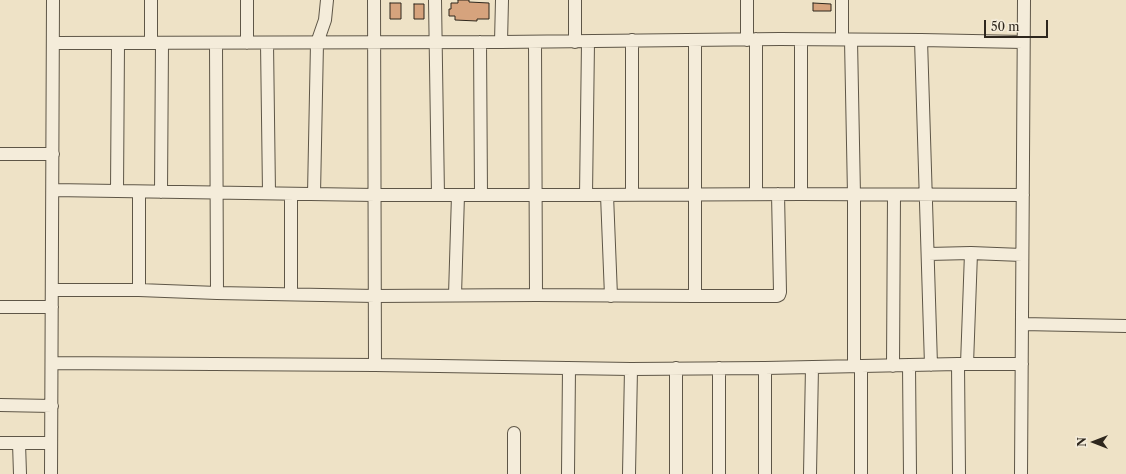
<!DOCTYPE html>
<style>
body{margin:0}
#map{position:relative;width:1126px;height:474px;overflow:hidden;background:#eee2c6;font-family:"Libre Caslon Text",serif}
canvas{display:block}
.north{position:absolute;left:1074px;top:422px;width:40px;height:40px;-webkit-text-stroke:3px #f4ecda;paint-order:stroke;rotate:270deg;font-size:11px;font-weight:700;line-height:16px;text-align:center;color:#2e271d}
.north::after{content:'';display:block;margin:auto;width:14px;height:18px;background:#2e271d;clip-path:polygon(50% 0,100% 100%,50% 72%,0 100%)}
.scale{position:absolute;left:984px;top:20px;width:64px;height:18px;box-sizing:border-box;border:2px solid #2e271d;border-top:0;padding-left:5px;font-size:12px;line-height:14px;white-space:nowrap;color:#2e271d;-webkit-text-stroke:3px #f4ecda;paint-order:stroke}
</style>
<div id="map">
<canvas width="1126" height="474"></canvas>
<div class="north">N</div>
<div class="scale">50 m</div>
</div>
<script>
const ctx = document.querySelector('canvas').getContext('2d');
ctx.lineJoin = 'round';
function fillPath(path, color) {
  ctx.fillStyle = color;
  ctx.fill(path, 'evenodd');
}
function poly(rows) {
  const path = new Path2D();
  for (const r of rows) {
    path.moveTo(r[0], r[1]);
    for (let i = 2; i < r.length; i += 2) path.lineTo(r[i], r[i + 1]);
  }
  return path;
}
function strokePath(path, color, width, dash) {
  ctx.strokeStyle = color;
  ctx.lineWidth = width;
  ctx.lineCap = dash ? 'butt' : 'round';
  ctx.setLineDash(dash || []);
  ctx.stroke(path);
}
const building = poly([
 [458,0,469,0,469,2,489,3,489,19,477,19,477,21,455,20,455,16,449,16,449,9,451,9,451,3,458,3,458,0],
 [390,3,401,3,401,19,390,19,390,3],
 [813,3,831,4,831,11,813,11,813,3],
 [414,4,424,4,424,19,414,19,414,4]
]);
fillPath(building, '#d6a37d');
strokePath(building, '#2e271d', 1);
const minor = poly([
 [247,0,247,43],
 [374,0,375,365],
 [435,0,438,195],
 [756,39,756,194],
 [842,39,842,0],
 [747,40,747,0],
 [851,40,854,195,854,366],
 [921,40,931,365],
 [480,42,481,195],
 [501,42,502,0],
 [535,42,536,295],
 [575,42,575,0],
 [53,43,501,42,780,39,921,40,1023,42],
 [151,43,151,0],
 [216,43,217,293],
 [267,43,269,193],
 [0,154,53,154],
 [53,190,375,195,586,195,801,194,1023,195],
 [117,191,118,44],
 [161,192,162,43],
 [291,194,291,294],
 [314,194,317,43,325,20,327,0],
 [801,194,801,40],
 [586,195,588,42],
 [607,195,611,296],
 [632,195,632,40],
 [928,254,971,253,1022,255],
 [52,290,139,290,217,293,375,296,536,295,695,296,777,296,779,295,780,292,778,194],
 [139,290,139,192],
 [455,295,458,195],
 [695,296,695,40],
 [0,307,52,307],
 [1022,324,1126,326],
 [52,363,375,365,631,369,765,368,958,364,1022,364],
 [958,364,959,474],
 [967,364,971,253],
 [909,365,910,474],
 [861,366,861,474],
 [893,366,894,195],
 [719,368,719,474],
 [0,405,52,406],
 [514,433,514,474],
 [0,443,51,443],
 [19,443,20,474],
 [51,474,53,0],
 [568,474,569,368],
 [629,474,631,369],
 [676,474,676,368],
 [765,474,765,368],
 [810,474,812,367],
 [1021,474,1024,0]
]);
strokePath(minor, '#5e5647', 14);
strokePath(minor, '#f4ecda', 12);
</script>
